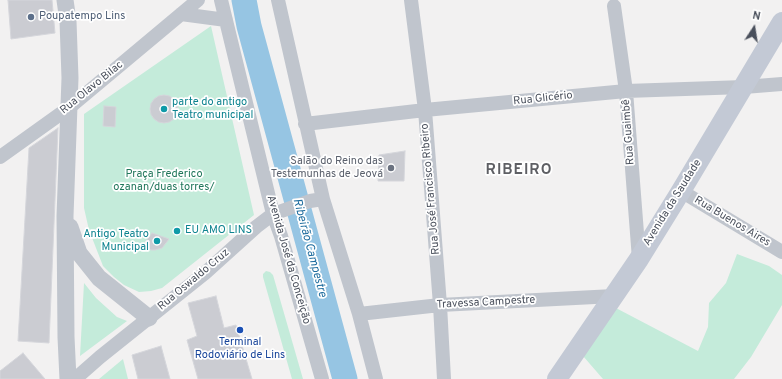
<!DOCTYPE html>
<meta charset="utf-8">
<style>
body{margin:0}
#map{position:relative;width:782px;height:379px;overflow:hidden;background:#f2f1f1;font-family:Overpass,sans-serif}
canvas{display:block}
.north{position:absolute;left:734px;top:8px;width:40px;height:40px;-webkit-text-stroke:3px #fff;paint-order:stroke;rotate:12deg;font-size:11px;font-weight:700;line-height:16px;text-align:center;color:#4a505c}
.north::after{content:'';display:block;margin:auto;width:14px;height:18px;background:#4a505c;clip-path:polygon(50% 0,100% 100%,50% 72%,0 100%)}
</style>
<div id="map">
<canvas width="782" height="379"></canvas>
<div class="north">N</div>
</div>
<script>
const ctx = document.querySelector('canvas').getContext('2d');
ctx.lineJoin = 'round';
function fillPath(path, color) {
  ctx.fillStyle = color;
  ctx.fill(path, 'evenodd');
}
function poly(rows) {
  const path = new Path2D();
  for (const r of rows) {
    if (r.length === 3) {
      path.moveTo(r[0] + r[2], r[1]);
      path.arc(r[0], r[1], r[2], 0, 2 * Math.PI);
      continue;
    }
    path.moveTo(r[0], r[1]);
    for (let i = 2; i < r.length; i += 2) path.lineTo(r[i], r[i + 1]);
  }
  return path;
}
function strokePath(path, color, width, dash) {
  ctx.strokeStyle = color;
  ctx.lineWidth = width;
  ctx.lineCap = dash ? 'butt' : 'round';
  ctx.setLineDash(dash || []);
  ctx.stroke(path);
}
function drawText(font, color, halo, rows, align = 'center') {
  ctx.font = font + ' Overpass,sans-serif';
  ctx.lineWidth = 3.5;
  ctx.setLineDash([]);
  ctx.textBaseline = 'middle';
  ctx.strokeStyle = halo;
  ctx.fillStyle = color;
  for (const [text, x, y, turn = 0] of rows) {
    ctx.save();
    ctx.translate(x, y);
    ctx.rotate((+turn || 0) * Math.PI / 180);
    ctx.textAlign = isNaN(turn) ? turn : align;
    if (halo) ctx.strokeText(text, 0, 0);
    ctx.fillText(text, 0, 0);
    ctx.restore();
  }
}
fillPath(poly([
 [211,26,254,215,162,288,151,291,139,292,124,285,114,277,103,266,89,230,84,208,84,114],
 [737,254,769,266,782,275,782,305,751,357,734,379,603,379,583,356,614,307,698,351,708,327,709,303,726,283],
 [266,271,270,272,273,275,303,379,292,379,263,277,263,274],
 [84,283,96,298,117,317,127,321,80,356],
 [123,359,128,379,99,379]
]), '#c4ebda');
strokePath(poly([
 [244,0,249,26,345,379]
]), '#96c5e3', 25);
const building = poly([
 [8,0,52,0,55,33,11,39,8,0],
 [164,109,14],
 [104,106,116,107,115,127,103,126,104,106],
 [58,128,49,343,18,341,29,148,58,128],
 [405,151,404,181,378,181,379,155,405,151],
 [152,233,169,239,162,248,155,250,151,250,143,245,152,233],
 [216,296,224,328,236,325,252,379,198,379,187,340,197,336,188,303,216,296],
 [161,346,170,379,138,379,132,355,161,346],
 [23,353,45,379,0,379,0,371,23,353]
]);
fillPath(building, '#cbccd2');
strokePath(building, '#d5d6db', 1);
strokePath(poly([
 [221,0,273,214,281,236,322,379],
 [278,0,323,199,359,314,376,379],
 [411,0,425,110,440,305,444,379],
 [614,6,626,91,639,259],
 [181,14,226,20],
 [305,124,425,110,626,91,744,87,782,84],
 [0,157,70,107,198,0],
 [681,191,782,252],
 [359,314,440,305,614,296],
 [75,379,100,357,205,273,256,227,273,214,310,201,323,199]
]), '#c0c5cd', 14);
strokePath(poly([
 [65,0,68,21,70,78,65,216,66,337,68,379],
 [70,227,79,253,99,278,149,318]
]), '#c0c5cd', 17);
strokePath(poly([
 [557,379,639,259,681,191,782,22]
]), '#c3c9d5', 20);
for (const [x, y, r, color] of [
 [31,17,4,"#5c6f8a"],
 [164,109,4,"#0f9aa8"],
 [391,168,4,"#6b7280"],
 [177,231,4,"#0f9aa8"],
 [157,241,4,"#0f9aa8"],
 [240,330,4,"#1a4fb4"]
]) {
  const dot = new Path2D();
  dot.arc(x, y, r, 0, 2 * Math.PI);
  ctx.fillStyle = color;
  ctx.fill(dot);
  strokePath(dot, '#fff', 1.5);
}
drawText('11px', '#4e5e75', '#fff', [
 ["Poupatempo Lins",39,17]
], 'left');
drawText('11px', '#4a505c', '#fff', [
 ["Rua Olavo Bilac",92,88,-39],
 ["Rua Glicério",543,99,-6],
 ["Rua Guaimbê",629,132,-94],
 ["Rua José Francisco Ribeiro",431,189,-95],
 ["Avenida da Saudade",673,203,-58],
 ["Rua Buenos Aires",732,222,31],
 ["Avenida José da Conceição",288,260,74],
 ["Rua Oswaldo Cruz",194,280,-40],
 ["Travessa Campestre",486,303,-3]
]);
drawText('11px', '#0d838f', '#fff', [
 ["parte do antigo",172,103],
 ["Teatro municipal",172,116],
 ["EU AMO LINS",185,231],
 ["Antigo Teatro",149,235,"right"],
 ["Municipal",149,248,"right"]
], 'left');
drawText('11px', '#5b616d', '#fff', [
 ["Salão do Reino das",383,162],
 ["Testemunhas de Jeová",383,175]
], 'right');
drawText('11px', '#21775b', '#fff', [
 ["Praça Frederico",164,175],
 ["ozanan/duas torres/",164,188]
]);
drawText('11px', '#164399', '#fff', [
 ["Terminal",240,343],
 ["Rodoviário de Lins",240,356]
]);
drawText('italic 12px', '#1c6b9d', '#fff', [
 ["Ribeirão Campestre",309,248,75]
]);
ctx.letterSpacing = '1px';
drawText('bold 15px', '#5e5f64', '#fff', [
 ["RIBEIRO",519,171]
]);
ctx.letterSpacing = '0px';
</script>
